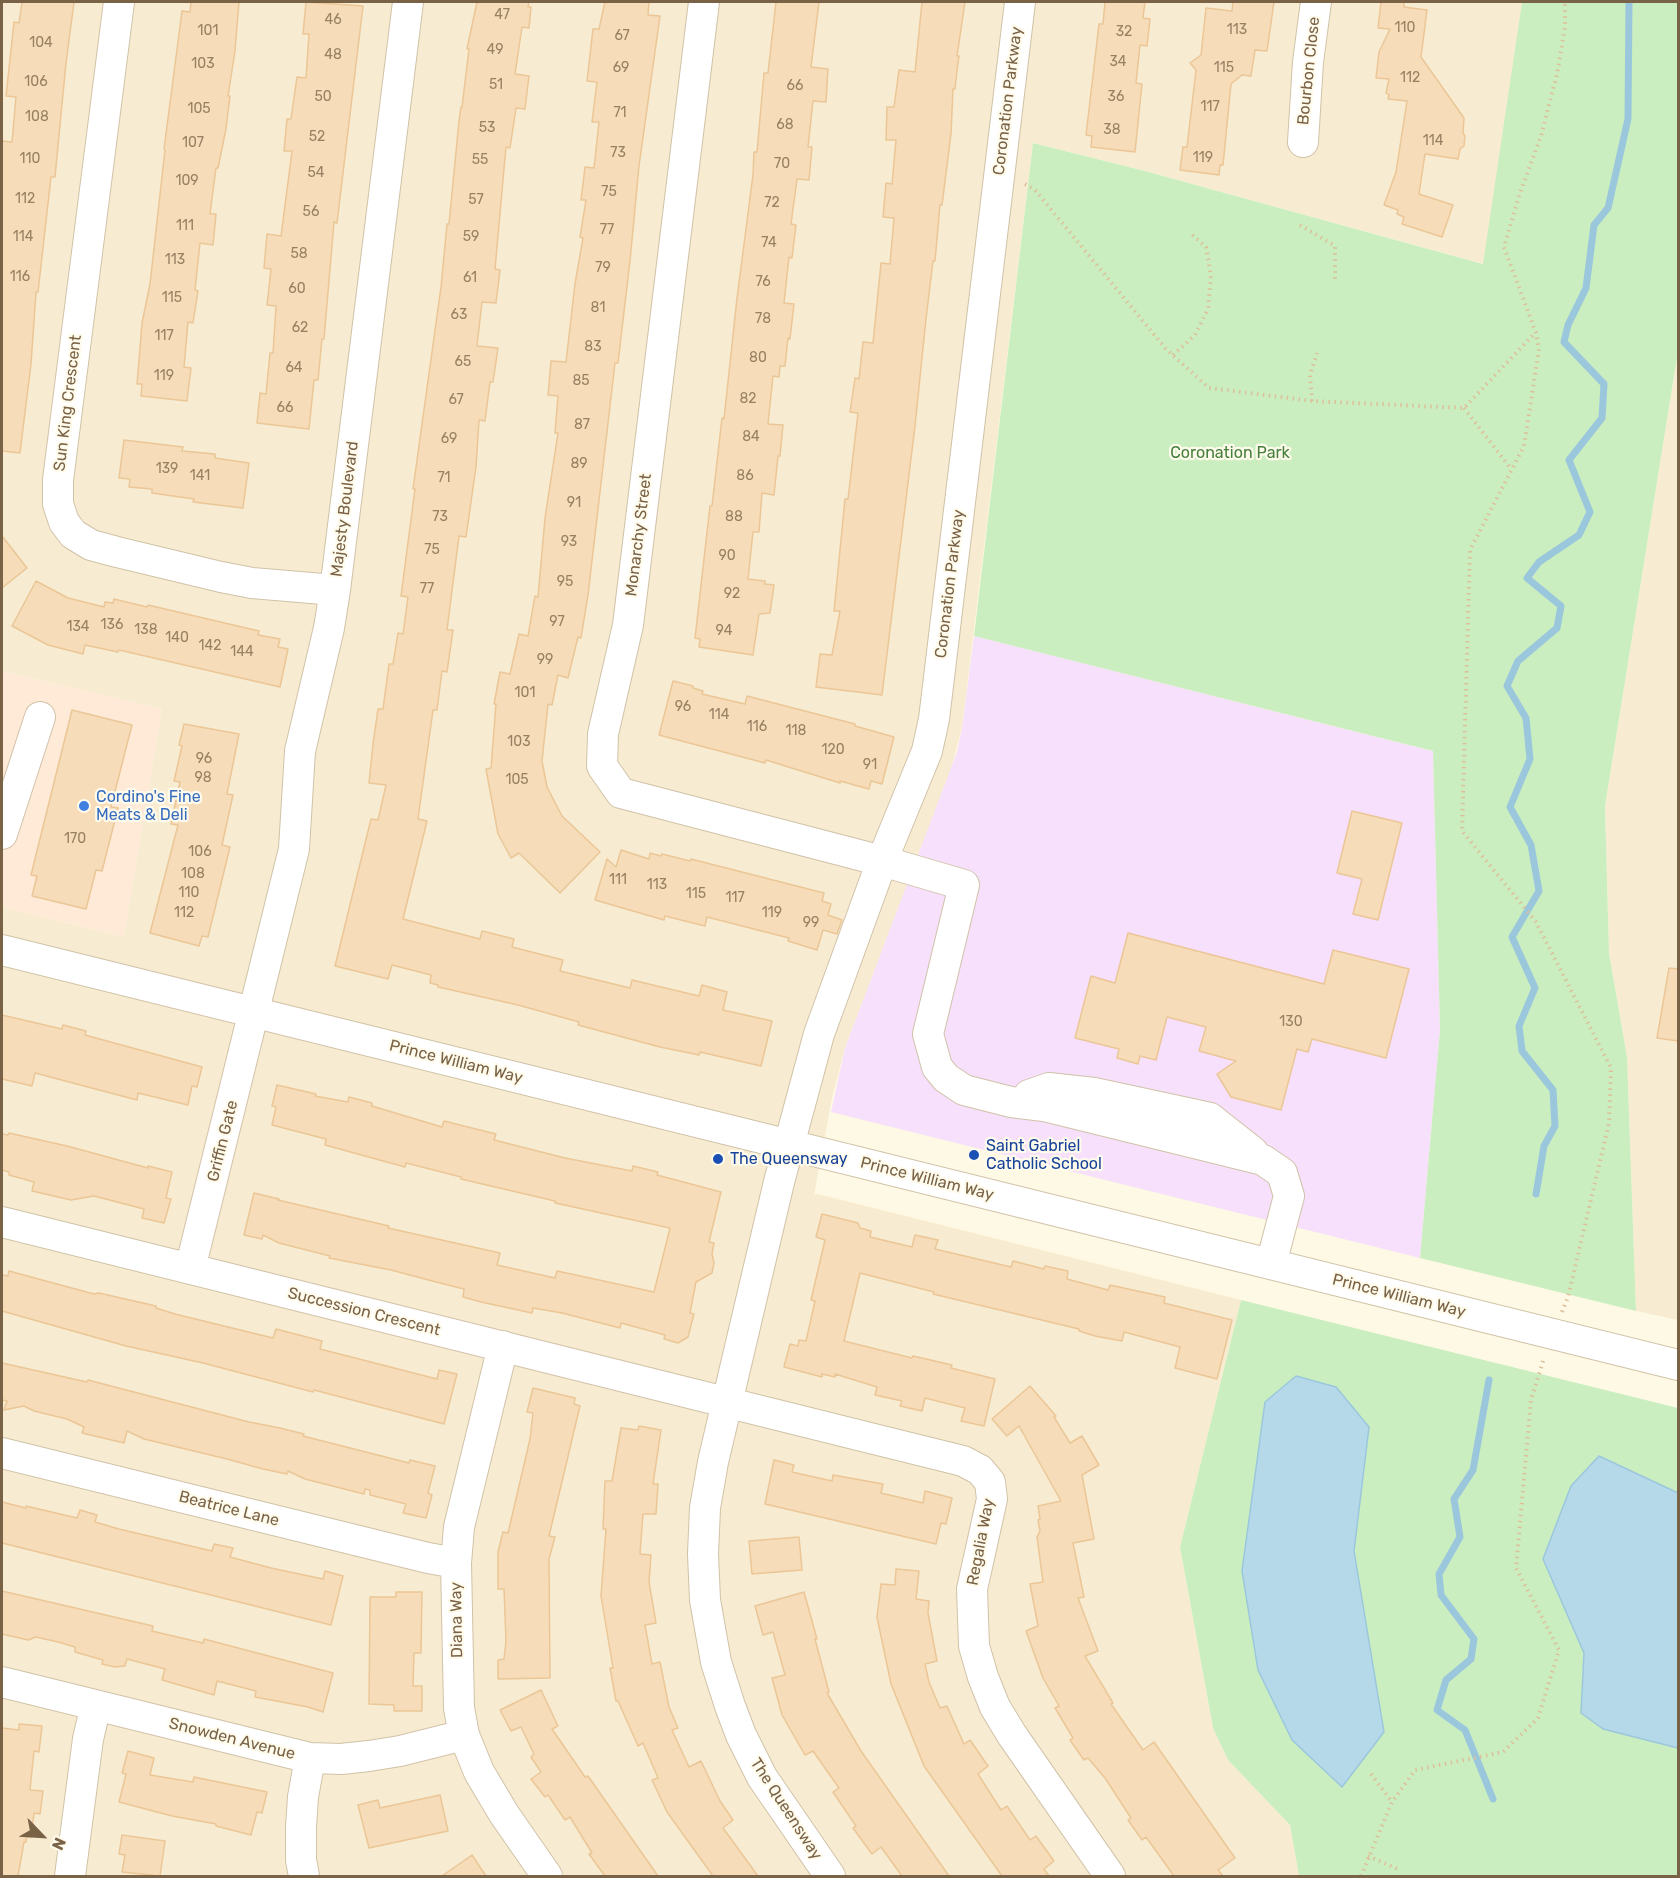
<!DOCTYPE html>
<style>
body{margin:0}
#map{position:relative;width:1680px;height:1878px;overflow:hidden;background:#fef9e4;font-family:Rubik,sans-serif}
canvas{display:block}
.frame{position:absolute;inset:0;border:3px solid #796246;pointer-events:none}
.north{position:absolute;left:12px;top:1806px;width:60px;height:60px;-webkit-text-stroke:4px #fffbec;paint-order:stroke;rotate:115deg;font-size:16px;font-weight:700;line-height:24px;text-align:center;color:#796246}
.north::after{content:'';display:block;margin:auto;width:21px;height:27px;background:#796246;clip-path:polygon(50% 0,100% 100%,50% 72%,0 100%)}
</style>
<div id="map">
<canvas width="1680" height="1878"></canvas>
<div class="frame"></div>
<div class="north">N</div>
</div>
<script>
const ctx = document.querySelector('canvas').getContext('2d');
ctx.lineJoin = 'round';
function fillPath(path, color) {
  ctx.fillStyle = color;
  ctx.fill(path, 'evenodd');
}
function poly(rows) {
  const path = new Path2D();
  for (const r of rows) {
    path.moveTo(r[0], r[1]);
    for (let i = 2; i < r.length; i += 2) path.lineTo(r[i], r[i + 1]);
  }
  return path;
}
function strokePath(path, color, width, dash) {
  ctx.strokeStyle = color;
  ctx.lineWidth = width;
  ctx.lineCap = dash ? 'butt' : 'round';
  ctx.setLineDash(dash || []);
  ctx.stroke(path);
}
function drawText(font, color, halo, rows, align = 'center') {
  ctx.font = font + ' Rubik,sans-serif';
  ctx.lineWidth = 4.5;
  ctx.setLineDash([]);
  ctx.textBaseline = 'middle';
  ctx.strokeStyle = halo;
  ctx.fillStyle = color;
  for (const [text, x, y, turn = 0] of rows) {
    ctx.save();
    ctx.translate(x, y);
    ctx.rotate((+turn || 0) * Math.PI / 180);
    ctx.textAlign = isNaN(turn) ? turn : align;
    if (halo) ctx.strokeText(text, 0, 0);
    ctx.fillText(text, 0, 0);
    ctx.restore();
  }
}
fillPath(poly([
 [2,2,1522,2,1484,264,1145,171,1033,143,962,728,950,773,845,1048,832,1098,814,1195,818,1194,1241,1300,1180,1547,1213,1728,1228,1760,1290,1825,1299,1876,2,1876,2,907,124,937,162,709,2,671],
 [1678,351,1678,1320,1636,1311,1627,1057,1609,953,1605,806]
]), '#f7ecd1');
fillPath(poly([
 [2,671,162,709,124,937,2,907]
]), '#ffead7');
fillPath(poly([
 [974,636,1433,751,1440,1030,1420,1258,831,1112,845,1048,957,752,962,728]
]), '#f6e0fb');
fillPath(poly([
 [1522,2,1678,2,1678,351,1605,806,1609,953,1627,1057,1636,1311,1420,1258,1440,1030,1433,751,974,636,1033,143,1145,171,1483,264],
 [1241,1300,1678,1408,1678,1876,1299,1876,1290,1825,1228,1760,1213,1728,1180,1547]
]), '#cbeec0');
const water = poly([
 [1296,1376,1336,1387,1369,1427,1354,1551,1384,1732,1342,1787,1292,1740,1258,1670,1242,1571,1265,1402,1296,1376],
 [1599,1456,1678,1493,1678,1748,1603,1729,1581,1713,1584,1653,1543,1559,1571,1486,1599,1456]
]);
fillPath(water, '#b6d9ea');
strokePath(water, '#9bc7dd', 1.5);
strokePath(poly([
 [1536,1194,1544,1146,1555,1126,1553,1090,1522,1051,1519,1026,1535,988,1512,937,1539,891,1531,845,1510,807,1530,759,1526,718,1507,686,1518,661,1557,628,1561,606,1527,578,1539,562,1579,535,1590,512,1569,460,1602,418,1604,384,1564,342,1568,325,1586,288,1594,225,1608,208,1628,119,1629,2],
 [1489,1380,1473,1470,1454,1499,1460,1537,1439,1574,1441,1595,1474,1639,1471,1659,1446,1680,1437,1710,1465,1730,1493,1799]
]), '#9bc7dd', 7);
const building = poly([
 [22,2,74,2,66,63,55,177,51,177,38,292,36,292,31,364,20,453,2,451,2,141,12,142,16,97,6,96,14,22,19,23,22,2],
 [191,2,239,2,235,51,228,96,230,96,226,129,218,168,216,168,210,214,216,214,213,245,200,243,195,290,198,291,193,323,188,322,184,367,191,368,187,401,141,396,142,384,137,384,142,323,150,284,165,150,164,149,182,11,190,12,191,2],
 [306,2,363,6,337,223,334,222,324,339,322,339,318,380,314,380,309,429,257,423,260,393,266,394,270,353,273,353,276,306,267,305,271,269,264,268,267,234,281,236,292,151,284,151,287,119,291,119,297,77,306,78,309,34,303,34,306,2],
 [477,2,529,2,528,7,531,7,529,28,522,27,515,74,529,76,525,109,516,108,510,148,506,147,495,269,500,270,496,303,482,302,477,346,498,348,493,382,490,382,485,421,479,420,476,467,466,537,459,536,447,630,453,630,447,672,442,671,437,710,433,710,418,819,427,821,403,919,480,939,482,931,514,939,512,947,563,960,560,971,630,988,632,980,699,996,702,985,727,992,723,1010,772,1021,761,1066,700,1052,699,1055,660,1047,578,1025,579,1022,518,1005,438,987,438,985,430,983,431,975,392,965,388,979,335,966,371,819,378,820,386,785,369,783,373,744,378,709,383,709,389,664,393,664,398,633,403,634,408,597,401,596,415,489,413,489,441,287,447,224,449,224,459,121,461,107,462,107,469,49,467,49,477,2],
 [605,2,649,2,648,15,660,16,639,166,630,261,618,363,615,363,588,595,581,638,578,637,568,678,558,675,552,705,548,704,542,761,547,787,562,816,600,852,560,893,519,853,511,858,498,834,486,769,491,768,496,704,494,704,500,672,510,674,519,634,528,636,535,596,538,597,545,518,558,433,555,433,558,396,548,395,551,361,566,362,575,284,583,238,580,237,586,200,581,200,585,167,594,168,599,122,592,122,597,82,587,81,593,29,599,29,605,2],
 [776,2,819,2,811,67,828,69,826,102,813,101,808,147,812,147,809,180,797,179,791,224,796,225,792,258,789,257,784,303,794,304,790,339,788,338,785,366,780,366,779,377,773,376,768,424,783,425,780,456,778,456,774,495,762,493,759,532,753,532,748,579,765,581,765,584,774,585,770,613,759,614,753,655,699,647,700,639,695,638,710,506,712,506,722,418,724,419,737,298,753,175,754,152,757,152,764,73,768,73,776,2],
 [922,2,965,2,957,56,959,56,957,71,955,89,953,89,951,134,942,205,940,205,935,261,933,261,926,319,915,426,882,695,816,687,820,654,832,655,840,611,834,611,845,499,848,499,858,413,850,412,855,378,859,379,863,342,873,343,881,263,890,264,894,218,883,217,886,183,892,184,896,140,886,140,887,107,894,107,899,70,915,72,922,2],
 [1105,2,1145,2,1143,18,1150,19,1147,46,1140,45,1136,83,1142,84,1135,152,1091,147,1092,136,1086,135,1099,24,1103,24,1105,2],
 [1233,2,1274,2,1267,51,1255,50,1251,76,1242,75,1231,84,1223,165,1220,165,1219,175,1180,170,1183,147,1187,147,1196,70,1190,63,1201,55,1206,8,1232,11,1233,2],
 [1381,2,1404,2,1404,7,1427,10,1421,57,1464,118,1463,133,1465,136,1464,146,1460,149,1458,159,1425,154,1419,194,1453,205,1442,237,1402,224,1404,217,1397,214,1398,210,1384,205,1396,172,1407,101,1388,99,1389,95,1386,93,1389,79,1376,78,1379,52,1390,29,1378,28,1381,2],
 [124,440,183,447,182,451,215,454,215,458,249,463,243,508,193,502,194,499,152,493,152,489,129,487,130,479,119,478,124,440],
 [2,536,27,568,2,588,2,536],
 [36,581,68,598,104,607,105,602,113,603,114,599,147,607,148,605,259,631,258,635,280,639,278,647,288,649,280,687,119,650,118,652,85,645,83,654,48,645,12,626,36,581],
 [673,681,693,686,693,688,703,691,702,694,745,704,747,696,855,724,855,726,894,737,882,784,871,781,869,789,840,781,840,783,766,760,765,763,659,735,673,681],
 [72,710,132,725,111,807,118,808,102,871,96,870,86,909,32,896,37,876,31,875,72,710],
 [184,724,239,734,227,794,233,795,222,845,230,847,208,937,202,936,199,946,150,933,178,825,171,824,180,782,174,781,182,746,179,745,184,724],
 [1352,811,1402,823,1378,920,1353,914,1362,879,1337,873,1352,811],
 [621,850,649,859,650,853,661,856,662,854,690,861,691,859,824,893,822,901,831,904,828,915,842,920,837,934,823,930,817,950,788,941,789,938,707,917,705,926,665,916,664,920,595,900,607,859,616,867,621,850],
 [1128,933,1324,984,1333,950,1409,969,1386,1058,1312,1039,1308,1052,1297,1049,1281,1110,1231,1097,1217,1074,1236,1061,1199,1051,1206,1027,1167,1017,1156,1060,1140,1056,1138,1064,1117,1058,1119,1049,1075,1038,1091,976,1115,983,1128,933],
 [1669,968,1678,969,1678,1041,1657,1038,1669,968],
 [2,1015,62,1029,63,1025,86,1031,85,1035,202,1067,197,1087,192,1086,188,1105,138,1093,137,1100,35,1073,32,1086,2,1079,2,1015],
 [277,1085,316,1094,315,1096,348,1102,349,1097,372,1103,372,1106,442,1127,444,1121,496,1134,494,1140,565,1158,632,1171,633,1166,658,1172,657,1175,721,1192,709,1242,714,1243,712,1254,714,1263,712,1273,696,1282,690,1313,694,1314,688,1337,678,1343,664,1339,665,1335,621,1323,620,1328,562,1313,533,1308,532,1313,481,1302,463,1297,464,1289,440,1283,391,1270,329,1258,330,1256,279,1243,263,1235,262,1239,244,1235,254,1193,279,1199,278,1200,389,1226,388,1228,500,1253,497,1265,555,1278,557,1271,576,1275,654,1292,670,1228,555,1203,555,1201,461,1179,461,1177,406,1163,405,1167,325,1145,326,1139,272,1125,276,1107,272,1106,277,1085],
 [9,1133,67,1146,148,1168,148,1166,172,1172,166,1198,171,1199,164,1223,142,1218,144,1209,94,1196,71,1200,32,1191,34,1182,9,1175,9,1172,2,1170,2,1134,8,1135,9,1133],
 [822,1214,858,1223,860,1228,871,1231,870,1237,912,1247,915,1235,938,1240,935,1249,1011,1267,1013,1261,1044,1269,1045,1266,1068,1271,1067,1279,1108,1290,1110,1285,1165,1297,1164,1303,1232,1320,1217,1379,1175,1368,1180,1347,1124,1332,1122,1341,1095,1336,1079,1331,1079,1329,933,1294,934,1292,860,1273,844,1341,912,1358,913,1356,952,1365,951,1368,995,1379,984,1426,961,1421,965,1408,925,1398,922,1411,900,1406,902,1401,875,1395,877,1387,835,1374,835,1377,822,1374,822,1377,784,1367,790,1344,798,1346,799,1340,806,1341,815,1301,811,1300,825,1240,816,1237,822,1214],
 [9,1271,94,1294,99,1293,156,1306,156,1308,175,1314,273,1338,276,1329,322,1341,320,1349,437,1379,439,1370,457,1374,444,1424,314,1390,313,1392,203,1363,126,1346,2,1311,2,1275,8,1276,9,1271],
 [2,1363,87,1382,88,1380,249,1422,280,1428,304,1434,303,1436,409,1463,410,1460,435,1466,428,1493,432,1495,426,1518,403,1513,406,1504,370,1495,370,1490,365,1489,364,1494,305,1479,288,1471,287,1474,263,1469,227,1459,144,1439,127,1431,124,1443,82,1433,84,1427,67,1419,34,1411,24,1406,4,1410,7,1401,2,1400,2,1363],
 [1030,1386,1056,1416,1054,1417,1070,1443,1082,1436,1099,1465,1082,1475,1094,1539,1073,1543,1084,1597,1078,1598,1098,1651,1085,1656,1113,1703,1111,1704,1143,1750,1154,1742,1235,1858,1218,1870,1223,1876,1174,1876,1146,1837,1142,1840,1128,1820,1131,1818,1105,1778,1088,1758,1084,1760,1070,1740,1073,1738,1055,1708,1059,1706,1043,1678,1026,1631,1038,1626,1030,1584,1043,1582,1037,1537,1040,1531,1038,1520,1040,1519,1038,1506,1061,1501,1019,1426,1007,1436,992,1419,1030,1386],
 [533,1388,575,1398,574,1404,580,1406,549,1536,555,1537,549,1559,550,1678,498,1679,498,1660,504,1659,506,1641,504,1589,498,1589,498,1552,503,1532,508,1533,530,1439,533,1413,527,1412,533,1388],
 [639,1426,661,1430,653,1484,658,1484,656,1514,643,1514,640,1554,651,1555,649,1582,656,1623,645,1625,652,1664,660,1662,669,1707,678,1728,672,1730,689,1767,701,1761,720,1801,733,1820,723,1828,758,1876,713,1876,667,1812,652,1780,658,1778,643,1743,638,1746,618,1701,616,1701,610,1668,613,1668,601,1596,606,1529,603,1529,605,1481,612,1481,621,1428,638,1430,639,1426],
 [774,1460,794,1465,792,1472,832,1481,833,1475,883,1484,881,1493,923,1503,925,1491,952,1498,946,1524,941,1523,936,1544,765,1504,774,1460],
 [2,1502,26,1508,26,1506,77,1518,80,1510,97,1515,95,1522,119,1529,212,1551,214,1544,233,1548,230,1557,271,1568,323,1579,325,1571,343,1576,331,1625,2,1543,2,1502],
 [799,1537,802,1570,752,1574,749,1541,799,1537],
 [896,1569,919,1571,916,1599,929,1601,928,1613,937,1661,925,1664,929,1682,940,1708,947,1706,964,1744,970,1740,988,1766,978,1774,1001,1810,1007,1806,1030,1840,1036,1836,1054,1861,1044,1869,1049,1876,1002,1876,924,1766,891,1684,877,1617,881,1584,895,1585,896,1569],
 [2,1591,153,1626,152,1631,203,1643,204,1639,333,1673,323,1712,308,1707,255,1697,256,1691,217,1681,214,1695,162,1680,165,1669,127,1659,125,1666,115,1667,102,1664,103,1660,75,1652,75,1647,58,1642,36,1637,28,1640,2,1634,2,1591],
 [396,1592,422,1592,421,1653,414,1653,413,1686,422,1686,422,1711,394,1711,394,1705,369,1704,370,1597,396,1597,396,1592],
 [804,1592,817,1639,815,1639,829,1692,827,1693,861,1751,949,1876,902,1876,881,1847,872,1854,853,1828,856,1826,833,1792,839,1788,813,1751,805,1755,782,1715,772,1678,785,1675,773,1632,763,1635,755,1606,804,1592],
 [541,1690,558,1726,552,1729,585,1777,588,1776,658,1876,605,1876,589,1854,592,1853,570,1817,565,1820,548,1795,545,1797,531,1779,541,1772,531,1757,534,1754,521,1727,511,1731,500,1710,541,1690],
 [19,1724,42,1726,39,1752,34,1751,30,1790,43,1791,40,1814,34,1813,31,1837,27,1836,26,1842,24,1842,18,1876,2,1876,2,1728,19,1730,19,1724],
 [128,1751,154,1758,150,1775,193,1782,194,1777,267,1792,262,1813,257,1812,251,1835,216,1826,216,1824,172,1816,119,1802,126,1774,122,1773,128,1751],
 [440,1795,448,1831,369,1848,358,1805,378,1800,380,1808,440,1795],
 [122,1835,165,1841,160,1876,122,1872,125,1855,119,1854,122,1835],
 [472,1855,486,1876,442,1876,472,1855]
]);
fillPath(building, '#f6dcb8');
strokePath(building, '#ebc697', 1.5);
const minor = poly([
 [119,2,58,480,58,504,64,522,73,534,91,545,117,552,221,577,252,583,335,590],
 [704,2,628,625,603,734,602,766,621,793,882,861,964,885,928,1034,937,1067,946,1078,964,1090,1011,1102,1044,1106,1263,1160,1282,1173,1289,1196,1271,1264],
 [1303,142,1308,62,1316,2],
 [2,834,40,717],
 [2,950,1678,1365],
 [1029,1095,1049,1088,1094,1093,1210,1118,1253,1152],
 [2,1222,878,1440,963,1461,980,1470,990,1482,992,1499,972,1589,974,1646,983,1677,995,1707,1012,1735,1110,1876],
 [190,1269,294,849,300,751,329,628,335,590,408,2],
 [503,1346,459,1527,456,1563,459,1708,464,1735,479,1772,504,1814,547,1876],
 [2,1453,428,1558,456,1563],
 [2,1682,310,1758,341,1759,369,1756,400,1751,464,1735],
 [70,1876,88,1739,96,1705],
 [304,1876,301,1860,301,1827,303,1797,310,1758],
 [830,1876,762,1777,741,1735,730,1706,716,1662,705,1600,703,1554,705,1508,713,1462,779,1182,819,1034,882,861,927,751,934,719,1020,2]
]);
strokePath(minor, '#d1c2a8', 32);
strokePath(poly([
 [1025,184,1035,190,1166,349,1209,388,1312,401,1464,408,1535,333],
 [1300,225,1335,246,1335,283],
 [1173,355,1195,335,1208,309,1211,276,1206,247,1190,233],
 [1312,401,1310,375,1317,353],
 [1464,408,1511,469],
 [1562,1312,1568,1297,1609,1123,1611,1068,1536,922,1462,831,1470,550,1524,446,1539,349,1536,333,1504,247,1520,193,1541,136,1557,74,1565,27,1565,2],
 [1371,1774,1392,1802],
 [1368,1856,1400,1870],
 [1361,1876,1392,1802,1415,1770,1503,1752,1538,1718,1559,1650,1516,1568,1531,1400,1544,1358]
]), '#dcc09b', 4, [1.5, 4.5]);
strokePath(minor, '#fff', 30);
for (const [x, y, r, color] of [
 [84,806,6,"#3f7fe0"],
 [974,1155,6,"#1a4fb4"],
 [718,1159,6,"#1a4fb4"]
]) {
  const dot = new Path2D();
  dot.arc(x, y, r, 0, 2 * Math.PI);
  ctx.fillStyle = color;
  ctx.fill(dot);
  strokePath(dot, '#fffbec', 2);
}
drawText('14px', '#988062', null, [
 ["47",502,15],
 ["46",333,20],
 ["110",1405,28],
 ["113",1237,30],
 ["101",208,31],
 ["32",1124,32],
 ["67",622,36],
 ["104",41,43],
 ["49",495,50],
 ["48",333,55],
 ["34",1118,62],
 ["103",203,64],
 ["69",621,68],
 ["115",1224,68],
 ["112",1410,78],
 ["106",36,82],
 ["51",496,85],
 ["66",795,86],
 ["50",323,97],
 ["36",1116,97],
 ["117",1210,107],
 ["105",199,109],
 ["71",620,113],
 ["108",37,117],
 ["68",785,125],
 ["53",487,128],
 ["38",1112,130],
 ["52",317,137],
 ["114",1433,141],
 ["107",193,143],
 ["73",618,153],
 ["119",1203,158],
 ["110",30,159],
 ["55",480,160],
 ["70",782,164],
 ["54",316,173],
 ["109",187,181],
 ["75",609,192],
 ["112",25,199],
 ["57",476,200],
 ["72",772,203],
 ["56",311,212],
 ["111",185,226],
 ["77",607,230],
 ["114",23,237],
 ["59",471,237],
 ["74",769,243],
 ["58",299,254],
 ["113",175,260],
 ["79",603,268],
 ["116",20,277],
 ["61",470,278],
 ["76",763,282],
 ["60",297,289],
 ["115",172,298],
 ["81",598,308],
 ["63",459,315],
 ["78",763,319],
 ["62",300,328],
 ["117",164,336],
 ["83",593,347],
 ["80",758,358],
 ["65",463,362],
 ["64",294,368],
 ["119",164,376],
 ["85",581,381],
 ["82",748,399],
 ["67",456,400],
 ["66",285,408],
 ["87",582,425],
 ["84",751,437],
 ["69",449,439],
 ["89",579,464],
 ["139",167,469],
 ["141",200,476],
 ["86",745,476],
 ["71",444,478],
 ["91",574,503],
 ["73",440,517],
 ["88",734,517],
 ["93",569,542],
 ["75",432,550],
 ["90",727,556],
 ["95",565,582],
 ["77",427,589],
 ["92",732,594],
 ["97",557,622],
 ["136",112,625],
 ["134",78,627],
 ["138",146,630],
 ["94",724,631],
 ["140",177,638],
 ["142",210,646],
 ["144",242,652],
 ["99",545,660],
 ["101",525,693],
 ["96",683,707],
 ["114",719,715],
 ["116",757,727],
 ["118",796,731],
 ["103",519,742],
 ["120",833,750],
 ["96",204,759],
 ["91",870,765],
 ["98",203,778],
 ["105",517,780],
 ["170",75,839],
 ["106",200,852],
 ["108",193,874],
 ["111",618,880],
 ["113",657,885],
 ["110",189,893],
 ["115",696,894],
 ["117",735,898],
 ["112",184,913],
 ["119",772,913],
 ["99",811,923],
 ["130",1291,1022]
]);
drawText('16px', '#796246', '#fffbec', [
 ["Bourbon Close",1309,71,-84],
 ["Coronation Parkway",1008,101,-83],
 ["Sun King Crescent",68,403,-83],
 ["Majesty Boulevard",345,509,-83],
 ["Monarchy Street",639,535,-83],
 ["Coronation Parkway",950,584,-83],
 ["Prince William Way",456,1062,14],
 ["Griffin Gate",223,1141,-76],
 ["Prince William Way",927,1179,14],
 ["Prince William Way",1399,1296,14],
 ["Succession Crescent",364,1312,14],
 ["Beatrice Lane",229,1509,14],
 ["Regalia Way",981,1542,-79],
 ["Diana Way",457,1620,-91],
 ["Snowden Avenue",232,1739,14],
 ["The Queensway",786,1809,57]
]);
drawText('16px', '#45813d', '#fffbec', [
 ["Coronation Park",1230,453]
]);
drawText('16px', '#366cbe', '#fffbec', [
 ["Cordino's Fine",96,797],
 ["Meats & Deli",96,815]
], 'left');
drawText('16px', '#164399', '#fffbec', [
 ["Saint Gabriel",986,1146],
 ["Catholic School",986,1164],
 ["The Queensway",730,1159]
], 'left');
</script>
